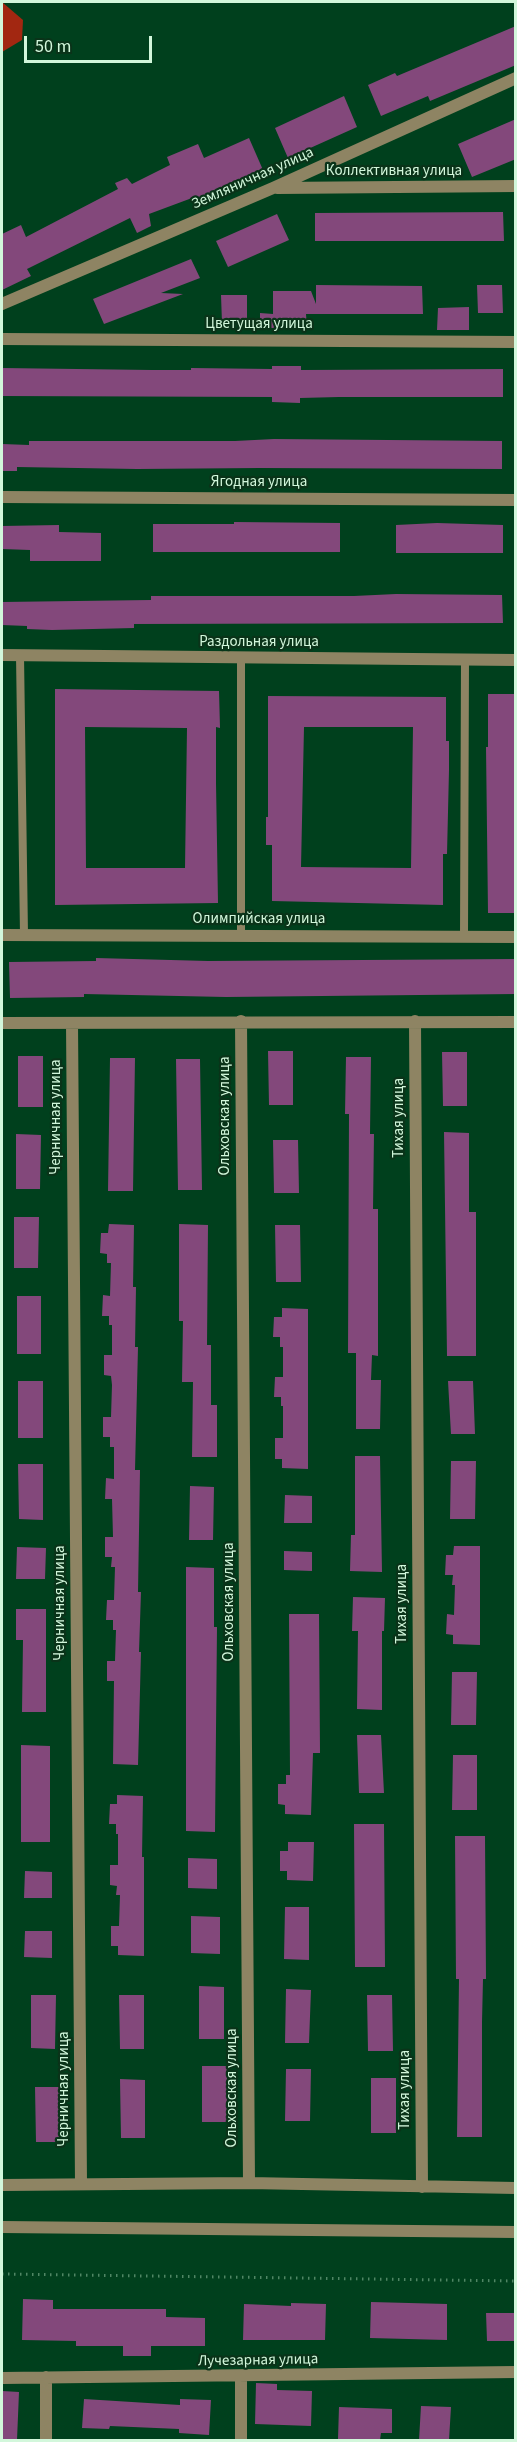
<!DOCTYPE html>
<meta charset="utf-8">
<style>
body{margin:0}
#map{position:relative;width:517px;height:2442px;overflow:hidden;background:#00401d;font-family:"Source Sans 3",sans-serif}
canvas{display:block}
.frame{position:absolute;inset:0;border:3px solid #d2f7db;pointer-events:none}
.scale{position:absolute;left:24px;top:36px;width:128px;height:27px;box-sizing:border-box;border:3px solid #d2f7db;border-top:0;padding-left:8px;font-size:18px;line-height:21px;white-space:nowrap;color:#d2f7db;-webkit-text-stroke:4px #0a3319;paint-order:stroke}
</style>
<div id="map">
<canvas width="517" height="2442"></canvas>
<div class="frame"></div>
<div class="scale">50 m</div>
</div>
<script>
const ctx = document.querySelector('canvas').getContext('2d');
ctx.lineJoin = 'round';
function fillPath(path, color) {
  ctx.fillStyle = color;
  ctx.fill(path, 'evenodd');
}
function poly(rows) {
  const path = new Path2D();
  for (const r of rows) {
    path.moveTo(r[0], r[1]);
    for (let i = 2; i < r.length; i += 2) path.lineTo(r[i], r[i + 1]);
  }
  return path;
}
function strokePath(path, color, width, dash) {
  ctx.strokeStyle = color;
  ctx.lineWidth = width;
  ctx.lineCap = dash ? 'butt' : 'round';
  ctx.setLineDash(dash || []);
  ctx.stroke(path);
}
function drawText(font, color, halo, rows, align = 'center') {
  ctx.font = font + ' "Source Sans 3",sans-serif';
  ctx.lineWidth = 4.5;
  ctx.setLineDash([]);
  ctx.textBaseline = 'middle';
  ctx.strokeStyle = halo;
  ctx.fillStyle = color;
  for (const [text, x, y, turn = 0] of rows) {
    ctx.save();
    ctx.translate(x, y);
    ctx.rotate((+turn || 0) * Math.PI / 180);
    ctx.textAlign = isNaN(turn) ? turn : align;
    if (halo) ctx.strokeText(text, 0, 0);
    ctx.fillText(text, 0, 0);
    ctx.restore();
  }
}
fillPath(poly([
 [2,2,23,20,22,40,2,52]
]), '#a22711');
fillPath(poly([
 [516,26,516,65,430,101,428,96,381,116,368,85,395,73,397,76],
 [344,96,357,127,288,158,275,128],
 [516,119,516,159,472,177,458,144],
 [249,138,263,170,220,188,221,190,194,202,192,198,149,214,151,226,137,233,130,218,27,269,31,276,2,290,2,234,21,225,26,237,118,189,115,183,127,178,132,184,170,165,167,157,198,144,204,158],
 [503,212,504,241,315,241,315,213],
 [277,214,289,240,228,267,216,241],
 [191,259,200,278,161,293,183,294,104,324,93,299],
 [316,285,422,286,423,314,306,314,307,328,260,328,260,313,273,314,273,291,311,291,316,304],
 [477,285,502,285,503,313,478,313],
 [221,295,247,295,247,323,222,323],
 [469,307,469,330,437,330,438,308],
 [272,366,301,366,301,370,503,369,503,397,339,397,300,398,300,403,272,402,272,397,2,396,2,368,152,370,191,370,191,368,272,369],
 [274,439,502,441,502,469,260,468,137,469,17,467,17,471,2,471,2,444,29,445,29,441,235,441],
 [234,522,340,523,340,552,153,552,153,524,234,524],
 [437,523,503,525,503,553,396,553,396,525],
 [59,525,59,532,101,533,101,561,30,561,30,550,2,549,2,526],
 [396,594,502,595,503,623,134,624,134,628,52,630,27,629,27,626,2,625,2,602,151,600,151,596,354,596],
 [55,689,219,691,220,728,216,727,216,783,218,903,55,905],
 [85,727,187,728,185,868,86,868],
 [488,694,516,694,516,913,488,913,486,747,488,747],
 [268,696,446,697,446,741,449,741,449,770,447,854,443,854,443,905,272,901,272,845,266,845,266,817,268,817],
 [304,727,413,727,411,868,301,867],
 [96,958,208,961,516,959,516,994,226,997,84,994,84,997,10,998,9,962,96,961],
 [268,1051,293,1051,293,1105,269,1105],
 [442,1052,467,1052,467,1106,443,1106],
 [18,1056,43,1056,43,1107,18,1107],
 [346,1057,371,1057,370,1134,374,1134,373,1209,378,1209,378,1356,372,1355,371,1380,381,1380,380,1429,356,1429,356,1353,348,1353,349,1114,345,1114],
 [110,1058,135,1058,133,1191,108,1191],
 [176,1059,200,1059,202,1190,178,1190],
 [444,1132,469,1133,469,1212,476,1212,476,1356,447,1356],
 [16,1134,41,1135,40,1189,16,1189],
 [273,1140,298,1140,299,1193,274,1193],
 [14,1217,39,1217,38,1268,14,1268],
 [109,1224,134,1225,133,1287,136,1287,135,1347,138,1347,135,1470,140,1470,138,1592,141,1592,139,1652,141,1652,138,1765,113,1764,114,1681,107,1681,107,1661,115,1661,116,1630,113,1630,113,1620,106,1620,107,1600,114,1600,115,1567,111,1567,112,1557,105,1557,105,1537,113,1537,112,1499,105,1499,106,1478,114,1479,114,1447,110,1447,110,1437,103,1437,103,1417,111,1417,112,1385,111,1376,104,1375,104,1355,112,1355,112,1325,109,1325,109,1316,102,1316,103,1295,110,1296,111,1263,107,1263,107,1254,100,1253,101,1233,108,1233],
 [179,1224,208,1225,207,1345,211,1345,211,1405,217,1405,217,1457,192,1457,193,1382,182,1382,183,1321,179,1321],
 [275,1225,300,1225,301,1282,276,1282],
 [17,1296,41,1296,41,1354,17,1354],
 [282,1308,308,1309,308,1469,282,1468,282,1459,275,1459,275,1438,283,1438,283,1406,281,1406,281,1397,274,1397,275,1377,283,1377,283,1347,280,1347,280,1337,273,1337,274,1317,282,1317],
 [18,1381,43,1381,43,1438,18,1438],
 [448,1381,473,1381,475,1434,451,1434],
 [355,1456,380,1456,382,1572,350,1571,351,1535,355,1535],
 [451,1461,476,1461,475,1519,450,1519],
 [18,1464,43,1464,43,1520,19,1519],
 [190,1486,214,1487,213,1540,189,1540],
 [285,1495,312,1496,312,1523,284,1523],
 [454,1546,480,1546,480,1645,453,1644,453,1635,446,1634,447,1614,454,1615,455,1585,452,1585,453,1575,445,1575,446,1555,453,1555],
 [17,1547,46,1548,45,1579,16,1579],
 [284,1551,312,1552,312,1571,284,1570],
 [186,1567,214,1568,214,1627,217,1627,215,1832,186,1831],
 [353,1597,385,1598,384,1631,382,1631,382,1710,357,1709,358,1631,352,1631],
 [16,1609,46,1609,46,1712,22,1712,23,1640,16,1640],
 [289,1614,319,1614,320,1753,313,1753,311,1815,285,1814,285,1805,278,1804,278,1784,286,1784,286,1775,290,1775],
 [452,1672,477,1672,476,1725,451,1725],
 [357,1735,381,1735,384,1793,359,1793],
 [21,1745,50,1746,50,1842,21,1842],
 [453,1755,477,1755,477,1810,452,1810],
 [117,1795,143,1796,142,1857,144,1857,144,1956,118,1955,118,1946,111,1946,111,1926,119,1926,120,1895,116,1895,117,1886,110,1885,110,1865,118,1865,118,1834,116,1834,116,1824,109,1824,110,1804,117,1804],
 [354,1824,384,1824,385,1967,355,1967],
 [455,1836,485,1836,486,1979,483,1979,482,2022,482,2137,457,2137,459,1979,456,1979],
 [288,1842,314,1842,313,1881,287,1880,287,1871,280,1871,280,1851,288,1851],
 [188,1858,217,1859,217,1889,188,1888],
 [25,1871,52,1872,52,1898,24,1898],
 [285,1907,309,1907,309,1960,284,1959],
 [191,1916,220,1917,220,1954,191,1953],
 [25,1931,52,1931,52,1958,24,1957],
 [199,1986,224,1987,224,2039,199,2039],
 [286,1989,311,1990,309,2043,285,2043],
 [31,1995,56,1995,55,2049,31,2048],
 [119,1995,144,1995,144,2049,120,2049],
 [367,1995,392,1995,393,2051,368,2051],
 [202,2066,227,2066,227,2122,202,2122],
 [286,2069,311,2069,310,2121,285,2121],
 [371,2078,396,2078,396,2133,371,2133],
 [120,2079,145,2080,145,2138,121,2138],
 [35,2087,60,2087,61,2142,36,2142],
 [23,2299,53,2300,53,2309,166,2309,166,2317,205,2318,205,2346,151,2346,151,2356,123,2356,123,2346,76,2346,76,2341,22,2340],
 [371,2302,447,2304,447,2340,370,2338],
 [291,2303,326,2304,325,2340,243,2340,244,2304,291,2306],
 [486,2313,516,2313,516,2341,487,2341],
 [256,2383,277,2384,277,2390,312,2391,311,2426,255,2424],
 [2,2391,19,2392,17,2440,2,2440],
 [84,2399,180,2405,180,2399,211,2400,209,2435,179,2433,179,2429,110,2426,109,2429,82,2428],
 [421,2406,451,2407,449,2440,419,2440],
 [339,2407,392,2409,392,2433,381,2433,380,2440,338,2439]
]), '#83487b');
strokePath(poly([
 [2,2274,516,2281]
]), '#508665', 3, [1.5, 4.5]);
strokePath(poly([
 [20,655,24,935],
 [241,935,241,659],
 [464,935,465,659]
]), '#8e8463', 8);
strokePath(poly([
 [277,188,516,186],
 [2,304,273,188,516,78],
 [2,339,516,342],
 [2,497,516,500],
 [2,655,516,660],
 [2,935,516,937],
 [241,1021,249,2183],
 [415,1021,422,2187],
 [2,1023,516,1022],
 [72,1023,81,2183],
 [2,2185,249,2183,516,2188],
 [2,2227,516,2232],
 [241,2376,241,2440],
 [46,2377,46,2440],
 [2,2378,516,2372]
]), '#8e8463', 12);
drawText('15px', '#d2f7db', '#0a3319', [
 ["Коллективная улица",394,172],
 ["Земляничная улица",253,179,-24],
 ["Цветущая улица",259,325],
 ["Ягодная улица",259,483],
 ["Раздольная улица",259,643],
 ["Олимпийская улица",259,920],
 ["Ольховская улица",226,1116,-90],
 ["Черничная улица",57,1117,-90],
 ["Тихая улица",400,1118,-90],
 ["Ольховская улица",230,1602,-90],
 ["Черничная улица",61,1603,-90],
 ["Тихая улица",403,1604,-90],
 ["Ольховская улица",233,2088,-90],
 ["Черничная улица",65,2089,-90],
 ["Тихая улица",406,2090,-90],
 ["Лучезарная улица",258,2361,-1]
]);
</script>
